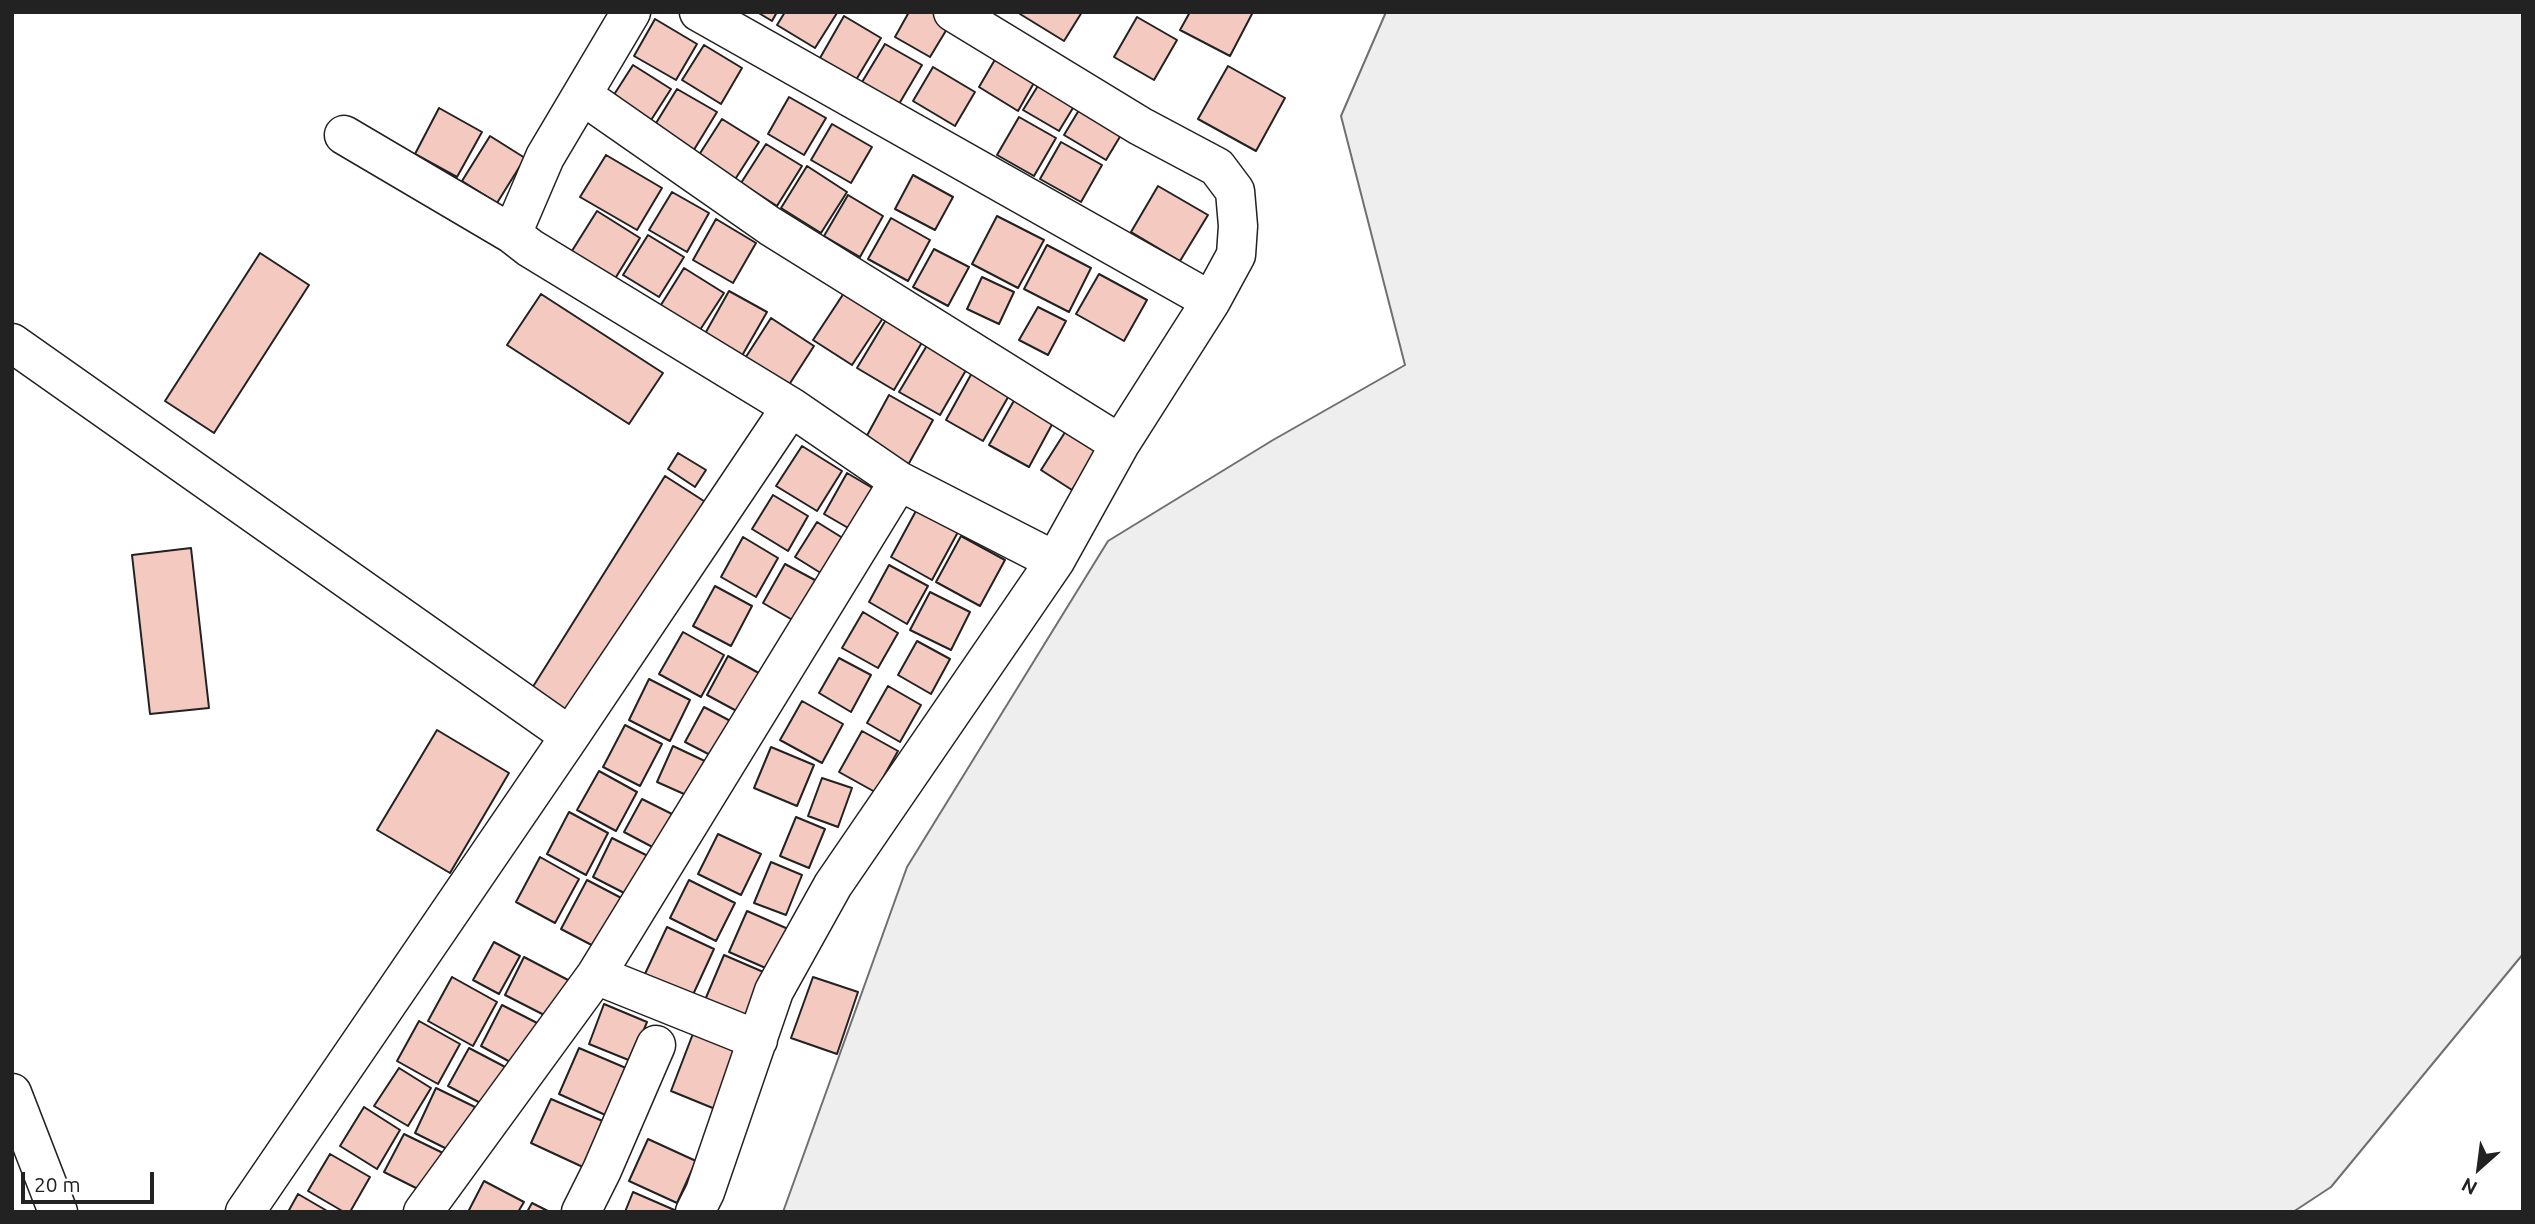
<!DOCTYPE html>
<style>
body{margin:0}
#map{position:relative;width:2535px;height:1224px;overflow:hidden;background:#fff;font-family:Ubuntu,sans-serif}
canvas{display:block}
.frame{position:absolute;inset:0;border:14px solid #222;pointer-events:none}
.north{position:absolute;left:2444px;top:1133px;width:70px;height:70px;-webkit-text-stroke:5px #fff;paint-order:stroke;rotate:208deg;font-size:19px;font-weight:700;line-height:28px;text-align:center;color:#222}
.north::after{content:'';display:block;margin:auto;width:24px;height:32px;background:#222;clip-path:polygon(50% 0,100% 100%,50% 72%,0 100%)}
.scale{position:absolute;left:21px;top:1172px;width:133px;height:32px;box-sizing:border-box;border:4px solid #222;border-top:0;padding-left:9px;font-size:21px;line-height:24px;white-space:nowrap;color:#222;-webkit-text-stroke:5px #fff;paint-order:stroke}
</style>
<div id="map">
<canvas width="2535" height="1224"></canvas>
<div class="frame"></div>
<div class="north">N</div>
<div class="scale">20 m</div>
</div>
<script>
const ctx = document.querySelector('canvas').getContext('2d');
ctx.lineJoin = 'round';
function fillPath(path, color) {
  ctx.fillStyle = color;
  ctx.fill(path, 'evenodd');
}
function poly(rows) {
  const path = new Path2D();
  for (const r of rows) {
    path.moveTo(r[0], r[1]);
    for (let i = 2; i < r.length; i += 2) path.lineTo(r[i], r[i + 1]);
  }
  return path;
}
function strokePath(path, color, width, dash) {
  ctx.strokeStyle = color;
  ctx.lineWidth = width;
  ctx.lineCap = dash ? 'butt' : 'round';
  ctx.setLineDash(dash || []);
  ctx.stroke(path);
}
const green = poly([
 [1386,12,2523,12,2523,954,2331,1187,2293,1212,783,1212,907,867,1108,541,1273,440,1405,365,1341,116,1386,12]
]);
fillPath(green, '#eee');
strokePath(green, '#6f6f6f', 2);
const building = poly([
 [757,12,777,12,772,21,757,12],
 [785,12,836,12,837,13,815,48,777,25,785,12],
 [909,12,931,12,950,24,930,57,895,37,909,12],
 [1021,12,1082,12,1064,41,1020,14,1021,12],
 [1190,12,1253,12,1230,56,1180,30,1190,12],
 [844,16,881,38,856,80,820,58,844,16],
 [1137,17,1177,40,1154,80,1114,57,1137,17],
 [655,19,697,44,676,80,634,56,655,19],
 [885,44,922,65,899,104,862,82,885,44],
 [704,45,742,68,721,104,682,80,704,45],
 [1000,51,1039,74,1018,111,979,87,1000,51],
 [633,65,671,89,646,128,608,104,633,65],
 [1228,66,1285,98,1256,151,1198,119,1228,66],
 [933,67,975,92,955,126,913,101,933,67],
 [1044,76,1079,98,1059,131,1023,110,1044,76],
 [677,89,717,112,692,153,653,128,677,89],
 [789,97,826,118,804,155,768,134,789,97],
 [1085,100,1127,125,1106,160,1064,135,1085,100],
 [439,108,482,132,457,177,415,154,439,108],
 [1019,117,1056,138,1034,176,997,155,1019,117],
 [722,119,759,142,734,181,697,158,722,119],
 [832,124,872,147,851,183,811,160,832,124],
 [490,136,525,158,497,203,462,181,490,136],
 [1061,142,1102,165,1081,202,1040,179,1061,142],
 [766,144,802,166,777,206,741,183,766,144],
 [606,155,662,188,637,230,580,197,606,155],
 [807,166,847,192,821,233,781,208,807,166],
 [913,175,953,197,935,230,895,209,913,175],
 [1158,186,1208,215,1180,261,1131,232,1158,186],
 [672,192,709,213,687,252,649,230,672,192],
 [848,195,883,216,860,257,824,236,848,195],
 [597,211,640,238,613,282,570,254,597,211],
 [997,216,1044,240,1018,288,972,264,997,216],
 [891,218,930,240,908,281,868,259,891,218],
 [716,219,756,243,733,283,693,260,716,219],
 [648,235,684,257,659,297,623,275,648,235],
 [1047,245,1091,268,1069,312,1024,289,1047,245],
 [934,249,969,267,948,306,913,287,934,249],
 [260,253,309,285,214,433,165,401,260,253],
 [684,268,724,293,698,333,659,308,684,268],
 [1099,274,1147,300,1124,341,1076,314,1099,274],
 [982,277,1014,292,999,324,967,309,982,277],
 [729,291,767,312,739,361,702,339,729,291],
 [844,293,883,318,852,365,813,340,844,293],
 [541,294,663,373,629,424,507,345,541,294],
 [1038,307,1066,321,1048,355,1019,340,1038,307],
 [771,318,814,346,785,391,742,363,771,318],
 [887,318,924,339,894,390,857,368,887,318],
 [929,342,969,365,940,415,899,392,929,342],
 [973,371,1011,392,983,441,946,420,973,371],
 [889,395,933,420,908,465,864,441,889,395],
 [1016,397,1055,419,1029,467,989,445,1016,397],
 [1069,426,1100,446,1072,490,1041,470,1069,426],
 [802,446,842,471,817,511,776,486,802,446],
 [678,453,706,470,695,487,668,469,678,453],
 [847,473,886,496,862,536,824,514,847,473],
 [665,476,707,503,572,720,529,693,665,476],
 [773,495,808,516,788,551,752,529,773,495],
 [917,509,958,532,932,580,891,557,917,509],
 [817,522,854,545,832,580,795,557,817,522],
 [961,536,1005,560,980,606,936,582,961,536],
 [743,537,778,558,756,597,721,577,743,537],
 [191,548,209,708,150,714,132,555,191,548],
 [785,564,826,586,803,626,763,603,785,564],
 [889,565,928,586,907,624,869,602,889,565],
 [715,586,752,606,731,646,693,626,715,586],
 [930,592,970,612,951,650,910,630,930,592],
 [863,612,898,633,878,668,842,648,863,612],
 [683,632,724,655,701,697,659,674,683,632],
 [917,641,950,659,931,694,898,675,917,641],
 [728,656,766,677,744,715,707,695,728,656],
 [839,658,871,675,851,712,819,693,839,658],
 [649,679,690,700,670,741,629,720,649,679],
 [888,686,921,705,900,742,867,723,888,686],
 [802,701,843,724,822,763,780,740,802,701],
 [704,707,738,725,720,760,685,742,704,707],
 [625,725,662,744,640,786,603,767,625,725],
 [437,730,509,773,450,873,377,830,437,730],
 [862,731,898,751,875,792,839,772,862,731],
 [673,746,709,763,693,798,657,782,673,746],
 [771,747,814,765,797,806,754,788,771,747],
 [599,771,637,792,616,831,577,810,599,771],
 [822,778,852,788,838,827,808,816,822,778],
 [642,799,678,817,660,851,624,832,642,799],
 [569,812,608,833,586,875,547,854,569,812],
 [796,817,825,829,809,868,780,856,796,817],
 [718,834,761,854,741,895,698,874,718,834],
 [612,838,652,858,632,897,593,877,612,838],
 [540,857,579,879,555,923,516,902,540,857],
 [771,862,802,875,786,915,754,903,771,862],
 [587,880,629,902,603,951,561,929,587,880],
 [689,880,735,903,716,941,670,918,689,880],
 [747,911,795,932,777,973,729,952,747,911],
 [667,927,714,949,691,999,644,976,667,927],
 [494,942,520,956,499,994,473,980,494,942],
 [724,955,775,977,756,1021,705,1000,724,955],
 [524,957,570,981,550,1018,505,995,524,957],
 [452,977,497,1002,473,1046,428,1021,452,977],
 [813,977,858,992,837,1054,791,1038,813,977],
 [604,1004,647,1022,631,1061,589,1044,604,1004],
 [502,1005,545,1027,523,1069,481,1046,502,1005],
 [419,1021,460,1044,438,1084,397,1061,419,1021],
 [694,1031,744,1051,720,1111,671,1091,694,1031],
 [469,1048,511,1070,490,1108,448,1086,469,1048],
 [579,1048,633,1071,612,1118,559,1094,579,1048],
 [399,1068,431,1088,408,1126,374,1106,399,1068],
 [436,1088,475,1107,453,1152,415,1133,436,1088],
 [551,1099,605,1122,585,1168,531,1143,551,1099],
 [364,1107,400,1130,377,1169,340,1146,364,1107],
 [404,1134,443,1153,424,1192,384,1172,404,1134],
 [648,1139,696,1161,677,1203,629,1181,648,1139],
 [330,1154,370,1177,350,1212,344,1212,308,1191,330,1154],
 [484,1181,524,1202,518,1212,468,1212,484,1181],
 [633,1192,679,1212,625,1212,633,1192],
 [298,1194,329,1212,288,1212,298,1194],
 [532,1203,550,1212,527,1212,532,1203]
]);
fillPath(building, '#f3c9c0');
strokePath(building, '#222', 2);
const minor = poly([
 [631,12,545,157,512,234,530,248,791,407,899,481,1055,561],
 [699,12,1211,301],
 [582,95,770,226,1120,444],
 [344,135,512,234],
 [12,343,570,736],
 [596,975,758,1040],
 [12,1093,58,1212],
 [245,1212,570,736,791,407],
 [423,1212,596,975,899,481],
 [581,1212,602,1170,656,1045],
 [695,1212,705,1192,774,991,833,885,1055,561,1120,444,1211,301,1236,255,1238,226,1235,191,1217,167,1140,126,953,12]
]);
strokePath(minor, '#222', 41);
strokePath(minor, '#fff', 38);
</script>
